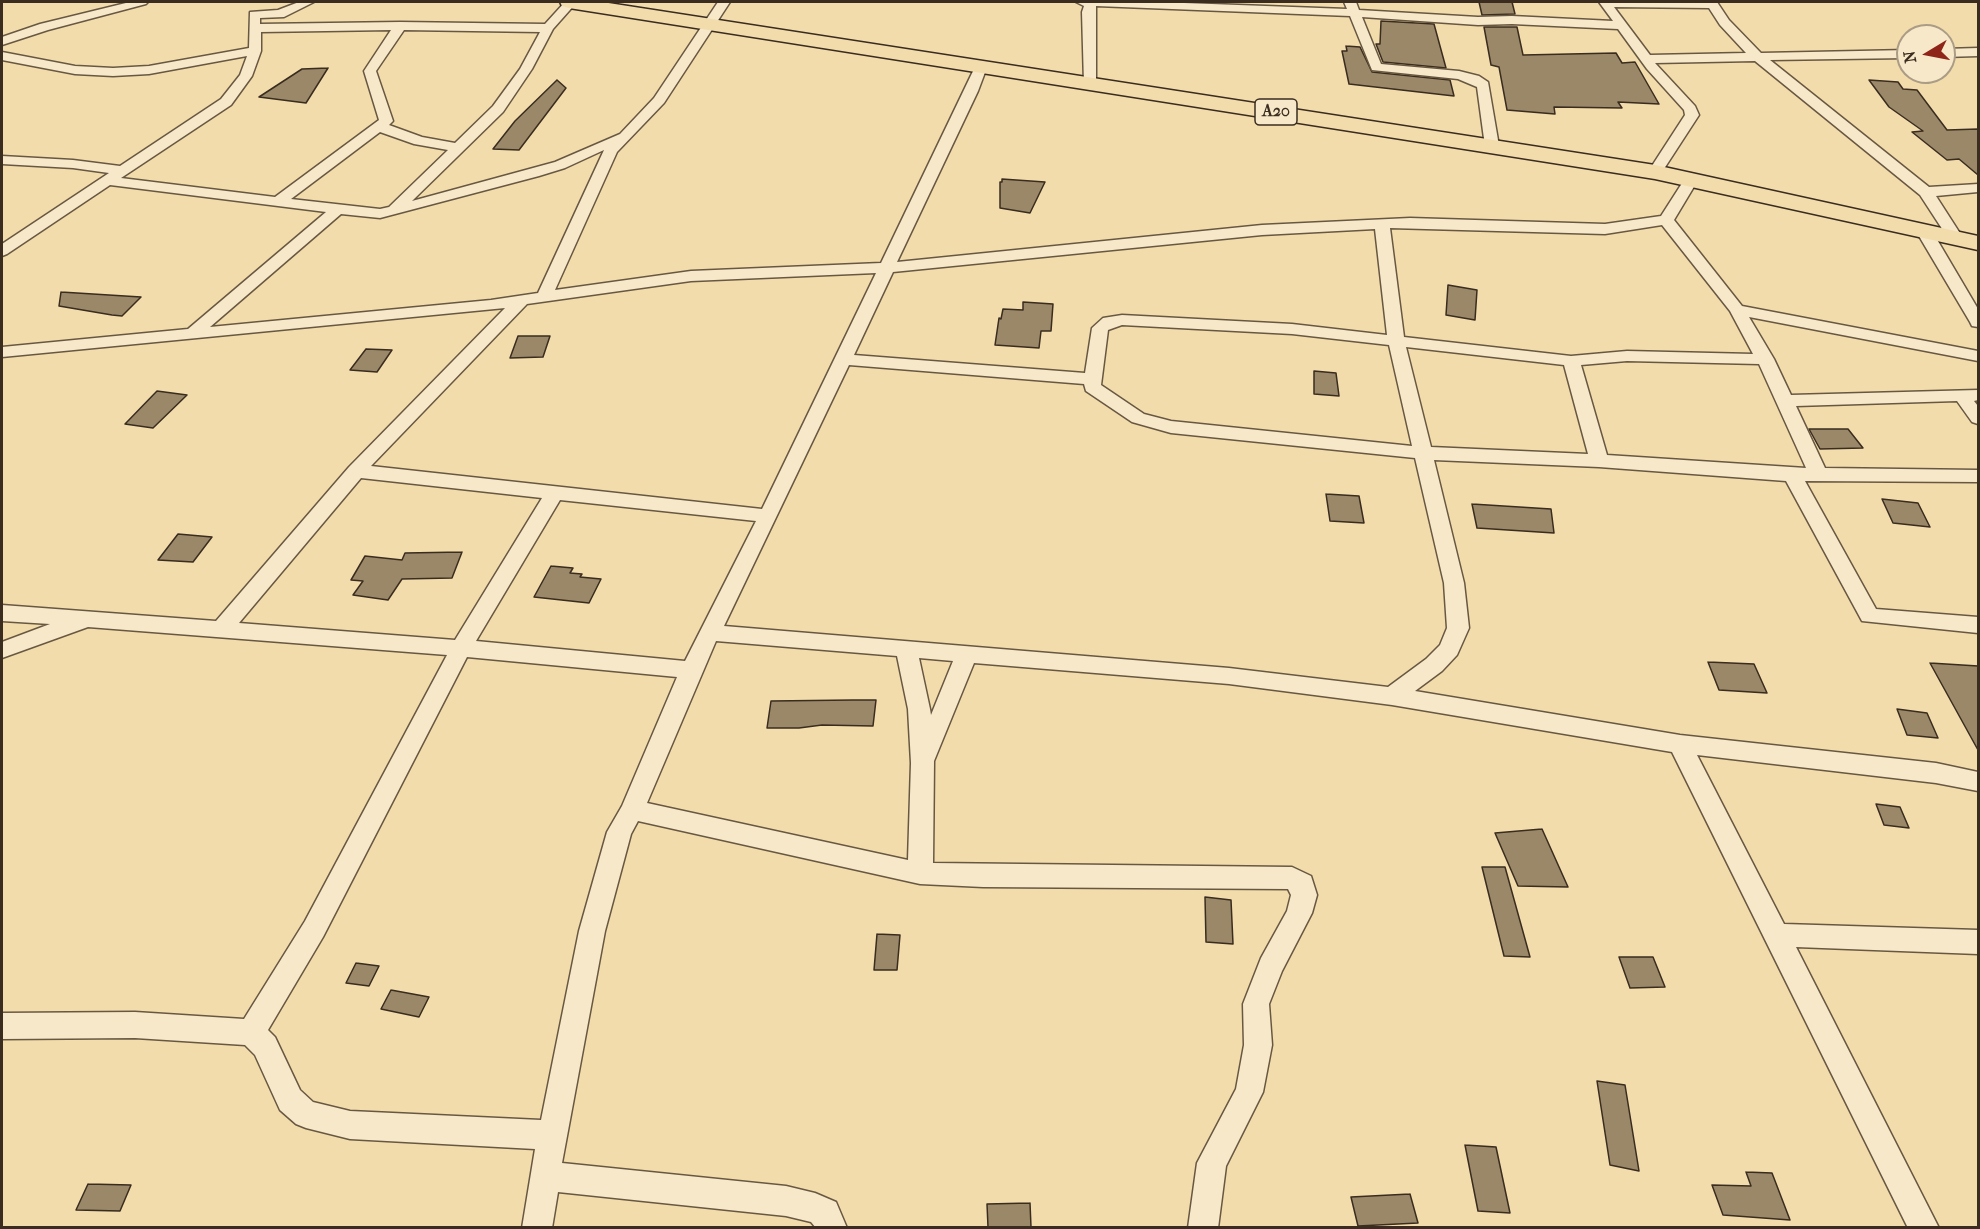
<!DOCTYPE html>
<style>
body{margin:0}
#map{position:relative;width:1980px;height:1229px;overflow:hidden;background:#f2dcac;font-family:"IM FELL French Canon",serif}
canvas{display:block}
.frame{position:absolute;inset:0;border:3px solid #3a2c1f;pointer-events:none}
.north{position:absolute;left:1896px;top:24px;width:60px;height:60px;box-sizing:border-box;background:#f7e8c9;border:2px solid #ab9d85;border-radius:50%;rotate:260deg;font-size:16px;font-weight:700;line-height:24px;text-align:center;color:#3a2c1f}
.north::after{content:'';display:block;margin:auto;width:21px;height:27px;background:#8f2418;clip-path:polygon(50% 0,100% 100%,50% 72%,0 100%)}
</style>
<div id="map">
<canvas width="1980" height="1229"></canvas>
<div class="frame"></div>
<div class="north">N</div>
</div>
<script>
const ctx = document.querySelector('canvas').getContext('2d');
ctx.lineJoin = 'round';
function fillPath(path, color) {
  ctx.fillStyle = color;
  ctx.fill(path, 'evenodd');
}
function poly(rows) {
  const path = new Path2D();
  for (const r of rows) {
    path.moveTo(r[0], r[1]);
    for (let i = 2; i < r.length; i += 2) path.lineTo(r[i], r[i + 1]);
  }
  return path;
}
function strokePath(path, color, width, dash) {
  ctx.strokeStyle = color;
  ctx.lineWidth = width;
  ctx.lineCap = dash ? 'butt' : 'round';
  ctx.setLineDash(dash || []);
  ctx.stroke(path);
}
function drawText(font, color, halo, rows, align = 'center') {
  ctx.font = font + ' "IM FELL French Canon",serif';
  ctx.lineWidth = 4.5;
  ctx.setLineDash([]);
  ctx.textBaseline = 'middle';
  ctx.strokeStyle = halo;
  ctx.fillStyle = color;
  for (const [text, x, y, turn = 0] of rows) {
    ctx.save();
    ctx.translate(x, y);
    ctx.rotate((+turn || 0) * Math.PI / 180);
    ctx.textAlign = isNaN(turn) ? turn : align;
    if (halo) ctx.strokeText(text, 0, 0);
    ctx.fillText(text, 0, 0);
    ctx.restore();
  }
}
const building = poly([
 [1479,2,1512,2,1515,14,1482,15,1479,2],
 [1381,21,1434,24,1446,68,1383,62,1376,44,1380,44,1381,21],
 [1484,27,1517,27,1523,55,1616,53,1622,63,1635,62,1659,104,1618,102,1622,108,1554,107,1555,114,1507,110,1499,67,1491,65,1484,27],
 [1346,46,1360,47,1372,72,1450,80,1454,96,1349,84,1342,51,1347,51,1346,46],
 [328,68,306,103,259,97,302,69,328,68],
 [557,80,566,88,519,150,493,149,515,121,557,80],
 [1869,80,1898,82,1903,89,1917,90,1947,130,1978,129,1978,175,1959,159,1947,160,1912,132,1923,131,1889,107,1869,80],
 [1002,179,1045,182,1030,213,1000,208,1000,182,1002,182,1002,179],
 [1448,285,1477,290,1475,320,1446,315,1448,285],
 [61,292,141,297,122,316,112,315,59,306,61,292],
 [1023,302,1053,304,1051,331,1041,331,1039,348,995,345,999,318,1001,319,1003,309,1023,310,1023,302],
 [518,336,550,336,543,357,510,358,518,336],
 [366,349,392,350,377,372,350,370,366,349],
 [1314,371,1336,373,1339,396,1314,394,1314,371],
 [157,391,187,395,153,428,125,424,157,391],
 [1809,429,1848,429,1863,448,1820,449,1809,429],
 [1326,494,1359,496,1364,523,1330,521,1326,494],
 [1882,499,1918,503,1930,527,1893,523,1882,499],
 [1472,504,1551,509,1554,533,1477,528,1472,504],
 [178,534,212,537,193,562,158,560,178,534],
 [462,552,452,578,402,579,388,600,353,595,363,581,351,580,365,556,402,560,405,553,462,552],
 [551,566,573,568,570,573,582,574,580,577,601,579,589,603,534,597,551,566],
 [1708,662,1754,664,1767,693,1719,690,1708,662],
 [1930,663,1978,666,1978,750,1930,663],
 [853,700,876,700,873,726,822,725,799,728,767,728,771,701,853,700],
 [1897,709,1927,713,1938,738,1907,735,1897,709],
 [1876,804,1900,807,1909,828,1884,825,1876,804],
 [1542,829,1568,887,1518,886,1495,833,1542,829],
 [1482,867,1505,867,1530,957,1504,956,1482,867],
 [1205,897,1231,900,1233,944,1206,942,1205,897],
 [877,934,900,935,897,970,874,970,877,934],
 [1619,957,1653,957,1665,987,1630,988,1619,957],
 [356,963,379,966,369,986,346,983,356,963],
 [391,990,429,997,419,1017,381,1009,391,990],
 [1597,1081,1625,1085,1639,1171,1610,1165,1597,1081],
 [1465,1145,1496,1147,1510,1213,1478,1211,1465,1145],
 [1746,1172,1772,1173,1790,1220,1723,1215,1712,1185,1751,1186,1746,1172],
 [88,1184,131,1185,120,1211,76,1210,88,1184],
 [1410,1194,1418,1223,1358,1226,1351,1197,1410,1194],
 [1030,1203,1031,1227,988,1227,987,1204,1030,1203]
]);
fillPath(building, '#9a8868');
strokePath(building, '#3a2c1f', 1.5);
const street = poly([
 [130,2,148,2,146,4,48,30,2,45,2,37,40,24,130,2],
 [299,2,314,2,284,17,260,18,260,24,400,22,545,24,565,2,577,2,553,29,532,69,503,112,412,201,555,162,620,134,654,98,718,2,730,2,664,103,617,152,555,290,691,271,881,263,975,67,981,63,987,67,978,91,897,262,1262,225,1410,218,1605,224,1661,216,1686,177,1691,176,1698,180,1674,220,1742,306,1978,351,1978,361,1749,317,1774,359,1791,395,1978,390,1978,400,1974,401,1978,406,1978,424,1972,422,1957,401,1796,406,1825,468,1978,470,1978,482,1805,481,1876,609,1978,617,1978,633,1862,621,1786,481,1599,467,1434,460,1464,583,1469,628,1457,655,1442,671,1415,691,1680,735,1936,763,1978,772,1978,791,1936,783,1697,755,1784,924,1978,930,1978,954,1796,947,1939,1228,1908,1228,1672,752,1392,705,1229,684,974,663,934,761,933,863,1292,867,1311,876,1317,895,1312,913,1282,971,1269,1004,1272,1045,1263,1092,1226,1166,1218,1228,1188,1228,1197,1163,1236,1089,1244,1045,1243,1004,1261,958,1287,911,1291,895,1288,889,983,887,920,884,638,821,631,834,605,931,562,1163,786,1186,815,1193,836,1202,847,1228,816,1228,811,1222,786,1216,558,1192,552,1228,522,1228,535,1149,350,1139,306,1128,296,1124,280,1110,255,1055,245,1045,135,1038,2,1039,2,1013,135,1012,244,1019,305,921,447,655,88,627,2,658,2,642,50,624,2,621,2,605,216,621,349,467,505,308,2,357,2,347,188,329,326,212,110,185,7,254,2,256,2,244,109,173,73,168,2,164,2,156,73,160,120,166,221,99,240,75,247,56,149,74,113,76,75,74,2,60,2,52,75,66,113,68,149,66,249,48,250,12,278,10,299,2],
 [391,30,364,71,379,120,275,197,121,178,231,105,252,76,261,51,261,32,391,30],
 [404,30,540,32,520,69,493,106,455,143,422,137,389,125,393,121,376,71,404,30],
 [380,132,414,144,448,150,389,207,380,209,291,199,380,132],
 [604,150,538,293,491,300,210,327,341,214,380,218,539,176,565,168,604,150],
 [1662,225,1730,311,1753,354,1627,351,1571,356,1404,337,1390,228,1605,234,1662,225],
 [1375,229,1387,335,1292,324,1122,315,1103,318,1092,328,1085,373,854,355,893,272,1262,235,1375,229],
 [876,273,762,509,371,466,527,304,691,281,876,273],
 [1122,325,1292,334,1389,345,1412,446,1171,421,1144,414,1101,385,1108,330,1122,325],
 [1406,347,1564,365,1588,454,1431,447,1406,347],
 [1627,361,1759,364,1806,468,1607,455,1581,365,1627,361],
 [849,365,1084,384,1086,391,1132,422,1171,433,1415,458,1444,583,1447,628,1440,645,1426,659,1388,687,1229,668,724,626,849,365],
 [361,478,542,498,455,640,239,623,361,478],
 [560,500,756,521,685,661,476,641,560,500],
 [716,641,897,656,908,709,911,763,908,860,647,803,716,641],
 [467,657,677,677,622,806,607,832,579,931,541,1120,350,1111,313,1102,300,1090,275,1037,268,1030,323,937,467,657],
 [919,658,953,661,931,715,930,709,919,658],
 [1076,2,1157,2,1347,9,1344,2,1356,2,1359,10,1478,17,1512,16,1613,21,1599,2,1717,2,1729,20,1761,53,1908,50,1908,58,1770,60,1929,187,1978,184,1978,192,1936,196,1963,238,1960,241,1950,241,1920,195,1755,61,1655,63,1695,106,1699,115,1660,175,1650,175,1648,172,1685,115,1684,110,1647,69,1618,29,1512,24,1478,25,1362,17,1381,64,1459,71,1479,76,1488,82,1499,146,1492,150,1485,146,1477,87,1458,79,1372,70,1350,16,1096,6,1096,84,1090,88,1084,84,1082,12,1084,6,1076,2],
 [1614,7,1709,8,1720,25,1746,53,1650,55,1614,7],
 [1978,48,1978,56,1944,57,1944,49,1978,48],
 [1924,226,1932,231,1978,309,1978,327,1972,326,1970,322,1916,231,1924,226]
]);
const primary = poly([
 [560,2,602,2,1655,165,1978,236,1978,250,1655,179,569,8,562,6,560,2]
]);
strokePath(street, '#685842', 3);
strokePath(primary, '#3a2c1f', 3);
fillPath(street, '#f7e8c9');
fillPath(primary, '#f2dcac');
for (const [x, y, w] of [
 [1276,112,42]
]) {
  const box = new Path2D();
  box.roundRect(x - w / 2, y - 13, w, 26, 4.5);
  ctx.fillStyle = '#f7e8c9';
  ctx.fill(box);
  strokePath(box, '#3a2c1f', 1.5);
}
drawText('bold 16px', '#3a2c1f', null, [
 ["A20",1276,112]
]);
</script>
